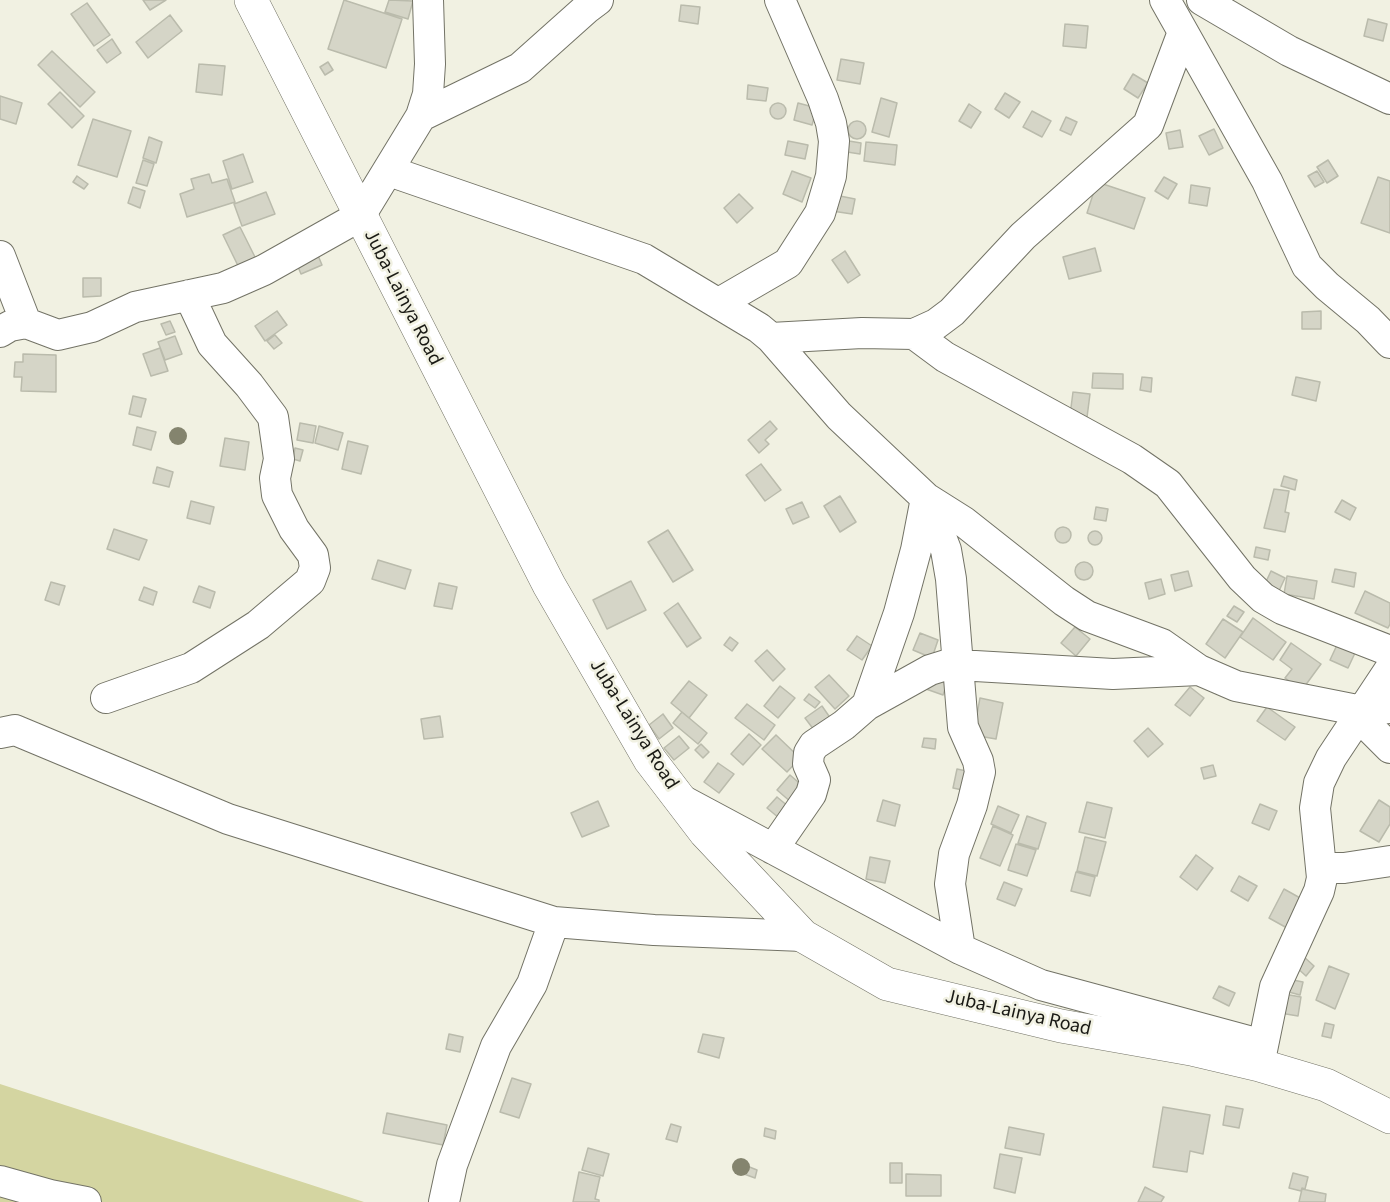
<!DOCTYPE html>
<style>
body{margin:0}
canvas{display:block;background:#f1f1e2}
</style>
<canvas width="1390" height="1202"></canvas>
<script>
const ctx = document.querySelector('canvas').getContext('2d');
ctx.lineJoin = 'round';
function fillPath(path, color) {
  ctx.fillStyle = color;
  ctx.fill(path, 'evenodd');
}
function poly(rows) {
  const path = new Path2D();
  for (const r of rows) {
    if (r.length === 3) {
      path.moveTo(r[0] + r[2], r[1]);
      path.arc(r[0], r[1], r[2], 0, 2 * Math.PI);
      continue;
    }
    path.moveTo(r[0], r[1]);
    for (let i = 2; i < r.length; i += 2) path.lineTo(r[i], r[i + 1]);
  }
  return path;
}
function strokePath(path, color, width, dash) {
  ctx.strokeStyle = color;
  ctx.lineWidth = width;
  ctx.lineCap = dash ? 'butt' : 'round';
  ctx.setLineDash(dash || []);
  ctx.stroke(path);
}
function drawText(font, color, halo, rows, align = 'center') {
  ctx.font = font + ' "Source Sans 3",sans-serif';
  ctx.lineWidth = 5;
  ctx.setLineDash([]);
  ctx.textBaseline = 'middle';
  ctx.strokeStyle = halo;
  ctx.fillStyle = color;
  for (const [text, x, y, turn = 0] of rows) {
    ctx.save();
    ctx.translate(x, y);
    ctx.rotate((+turn || 0) * Math.PI / 180);
    ctx.textAlign = isNaN(turn) ? turn : align;
    if (halo) ctx.strokeText(text, 0, 0);
    ctx.fillText(text, 0, 0);
    ctx.restore();
  }
}
fillPath(poly([
 [0,1084,364,1202,0,1202]
]), '#d4d5a1');
const building = poly([
 [143,0,166,0,150,10,143,0],
 [344,0,402,19,386,68,328,49,344,0],
 [389,0,413,1,408,19,385,12,389,0],
 [87,3,110,35,94,46,71,14,87,3],
 [681,5,700,7,698,24,679,21,681,5],
 [170,15,182,31,148,58,136,42,170,15],
 [1368,19,1387,24,1383,41,1364,36,1368,19],
 [1065,24,1088,26,1086,48,1063,46,1065,24],
 [112,39,121,53,107,63,97,50,112,39],
 [52,51,95,92,80,107,38,65,52,51],
 [841,59,864,63,860,84,837,80,841,59],
 [328,62,333,70,325,75,320,67,328,62],
 [199,64,225,66,222,95,196,92,199,64],
 [1133,74,1148,83,1138,98,1124,89,1133,74],
 [748,85,768,88,766,101,747,99,748,85],
 [60,92,84,116,72,128,48,104,60,92],
 [1005,93,1020,102,1009,118,995,109,1005,93],
 [0,96,22,103,16,124,0,119,0,96],
 [881,98,897,103,889,137,872,132,881,98],
 [778,111,8],
 [798,103,817,108,812,125,794,120,798,103],
 [969,104,981,112,971,128,959,121,969,104],
 [1032,111,1051,121,1042,137,1023,127,1032,111],
 [1066,117,1077,122,1071,135,1060,130,1066,117],
 [93,119,131,131,117,177,78,165,93,119],
 [857,130,9],
 [1214,129,1223,148,1209,155,1199,136,1214,129],
 [1180,130,1183,147,1169,149,1166,133,1180,130],
 [149,137,162,142,156,163,143,158,149,137],
 [788,141,808,145,805,159,785,155,788,141],
 [849,141,861,143,860,154,847,152,849,141],
 [866,142,897,145,895,165,864,161,866,142],
 [243,154,253,182,232,189,223,161,243,154],
 [143,160,154,164,147,186,136,183,143,160],
 [1328,160,1338,176,1327,183,1317,167,1328,160],
 [792,171,811,178,802,202,783,194,792,171],
 [1317,171,1324,182,1315,187,1308,176,1317,171],
 [209,174,212,183,227,179,235,202,187,217,180,194,194,189,191,179,209,174],
 [77,176,88,184,84,189,73,182,77,176],
 [1164,177,1177,184,1168,199,1155,191,1164,177],
 [1378,177,1390,181,1390,233,1361,223,1378,177],
 [1097,182,1145,198,1134,229,1087,213,1097,182],
 [1191,185,1210,188,1207,206,1189,203,1191,185],
 [133,187,145,191,140,208,128,203,133,187],
 [266,192,275,214,242,226,234,204,266,192],
 [739,194,753,208,737,223,724,208,739,194],
 [835,195,855,199,852,214,832,211,835,195],
 [240,227,260,267,243,276,223,235,240,227],
 [1095,248,1101,271,1069,279,1063,257,1095,248],
 [845,251,860,275,848,283,832,260,845,251],
 [317,253,322,265,301,274,296,262,317,253],
 [83,278,101,278,101,296,83,297,83,278],
 [277,311,287,325,265,341,255,326,277,311],
 [1321,311,1321,329,1302,329,1302,312,1321,311],
 [170,321,175,332,166,335,161,324,170,321],
 [275,335,282,343,274,349,267,341,275,335],
 [175,336,182,354,165,360,158,342,175,336],
 [160,348,168,371,151,376,143,354,160,348],
 [23,354,56,355,56,392,21,391,22,377,14,377,15,362,23,362,23,354],
 [1093,373,1123,374,1123,389,1092,388,1093,373],
 [1142,377,1152,378,1151,392,1140,390,1142,377],
 [1296,377,1320,382,1316,401,1292,395,1296,377],
 [1073,392,1090,394,1086,425,1069,423,1073,392],
 [133,396,146,399,141,417,129,414,133,396],
 [770,421,777,429,765,440,769,444,759,453,748,440,770,421],
 [300,423,316,426,313,443,297,440,300,423],
 [319,426,343,433,338,450,315,443,319,426],
 [137,427,156,432,151,450,133,445,137,427],
 [225,438,249,442,245,470,220,466,225,438],
 [348,441,368,446,361,474,342,469,348,441],
 [295,448,303,450,300,461,293,459,295,448],
 [761,464,781,490,765,501,746,475,761,464],
 [157,467,173,472,169,487,153,483,157,467],
 [1284,476,1297,480,1295,490,1281,486,1284,476],
 [1274,489,1289,491,1285,512,1289,513,1285,532,1264,528,1274,489],
 [840,496,856,522,840,532,824,506,840,496],
 [1342,500,1356,508,1350,520,1335,512,1342,500],
 [191,501,214,507,210,524,187,518,191,501],
 [802,502,809,517,793,524,786,509,802,502],
 [1096,507,1108,509,1106,521,1094,519,1096,507],
 [1063,535,8],
 [114,529,147,540,139,560,107,549,114,529],
 [668,530,693,570,673,582,648,542,668,530],
 [1095,538,7],
 [1256,547,1270,550,1268,560,1254,557,1256,547],
 [378,560,411,570,405,589,372,579,378,560],
 [1084,571,9],
 [1335,569,1356,573,1354,587,1332,582,1335,569],
 [1188,571,1192,586,1175,591,1171,575,1188,571],
 [1271,571,1285,578,1278,593,1264,586,1271,571],
 [1287,576,1317,581,1314,599,1284,594,1287,576],
 [1161,579,1165,594,1149,599,1145,583,1161,579],
 [631,581,646,610,607,629,593,600,631,581],
 [51,582,65,586,59,605,45,600,51,582],
 [439,583,457,587,452,609,434,606,439,583],
 [199,586,215,592,210,608,193,602,199,586],
 [144,587,157,592,153,605,139,600,144,587],
 [1365,591,1390,603,1390,624,1388,628,1355,613,1365,591],
 [678,603,701,638,687,647,664,613,678,603],
 [1234,606,1244,612,1237,622,1227,616,1234,606],
 [1253,618,1286,642,1273,660,1240,637,1253,618],
 [1223,619,1243,632,1225,658,1206,644,1223,619],
 [1075,627,1090,639,1076,656,1061,643,1075,627],
 [920,633,938,640,932,658,913,650,920,633],
 [857,636,872,646,862,660,847,650,857,636],
 [730,637,738,643,732,651,724,645,730,637],
 [1291,643,1321,664,1302,690,1285,678,1292,669,1280,660,1291,643],
 [1337,645,1355,653,1348,668,1330,660,1337,645],
 [767,650,785,669,773,681,755,661,767,650],
 [931,672,949,678,943,695,926,689,931,672],
 [829,675,849,696,835,709,815,687,829,675],
 [689,681,707,695,689,718,671,703,689,681],
 [780,686,795,698,778,718,764,706,780,686],
 [1190,687,1204,698,1190,716,1175,705,1190,687],
 [809,694,820,702,815,708,804,700,809,694],
 [980,698,1003,703,996,739,973,735,980,698],
 [747,704,775,725,764,740,735,718,747,704],
 [822,706,831,719,814,730,805,718,822,706],
 [1267,707,1295,727,1285,740,1257,721,1267,707],
 [682,712,707,733,698,744,673,723,682,712],
 [663,714,673,728,659,739,649,725,663,714],
 [440,716,443,737,424,739,421,719,440,716],
 [1148,728,1163,744,1148,757,1134,741,1148,728],
 [749,734,761,745,743,765,731,754,749,734],
 [776,735,800,758,787,772,762,749,776,735],
 [679,736,689,748,674,760,664,748,679,736],
 [924,738,936,739,935,749,922,747,924,738],
 [701,744,709,752,703,758,695,750,701,744],
 [718,763,734,774,719,793,704,782,718,763],
 [1213,765,1216,776,1204,779,1201,768,1213,765],
 [957,769,976,773,972,792,953,788,957,769],
 [790,775,805,788,792,803,777,790,790,775],
 [777,797,789,807,779,818,767,808,777,797],
 [883,800,900,805,895,826,877,821,883,800],
 [1379,800,1390,807,1390,824,1379,842,1360,831,1379,800],
 [598,801,609,826,582,837,571,813,598,801],
 [1087,802,1112,808,1105,838,1079,832,1087,802],
 [1260,804,1277,811,1269,830,1252,823,1260,804],
 [998,806,1019,815,1011,833,991,824,998,806],
 [1027,816,1046,823,1038,849,1018,843,1027,816],
 [993,826,1013,835,1000,866,980,858,993,826],
 [1085,837,1106,842,1097,876,1077,871,1085,837],
 [1016,844,1036,850,1027,876,1008,870,1016,844],
 [1196,855,1213,868,1197,890,1180,877,1196,855],
 [870,857,890,861,885,883,866,879,870,857],
 [1076,872,1095,877,1090,896,1071,891,1076,872],
 [1239,876,1257,886,1248,901,1231,891,1239,876],
 [1004,882,1022,889,1015,906,997,899,1004,882],
 [1284,889,1302,899,1287,928,1269,918,1284,889],
 [1303,956,1314,966,1306,976,1295,966,1303,956],
 [1329,966,1349,974,1335,1009,1316,1000,1329,966],
 [1288,979,1303,982,1300,995,1285,991,1288,979],
 [1219,986,1235,993,1229,1006,1213,998,1219,986],
 [1284,994,1301,997,1298,1016,1280,1013,1284,994],
 [1325,1023,1334,1025,1331,1038,1322,1036,1325,1023],
 [449,1034,463,1037,460,1052,446,1049,449,1034],
 [703,1034,724,1038,719,1058,698,1052,703,1034],
 [512,1078,531,1084,519,1118,500,1112,512,1078],
 [1226,1106,1243,1109,1239,1128,1223,1125,1226,1106],
 [1163,1107,1210,1115,1203,1154,1190,1151,1187,1172,1153,1167,1163,1107],
 [387,1113,447,1125,443,1145,383,1133,387,1113],
 [671,1124,681,1127,677,1142,666,1139,671,1124],
 [1009,1127,1044,1134,1040,1155,1005,1148,1009,1127],
 [765,1128,776,1131,775,1139,764,1136,765,1128],
 [588,1148,609,1154,603,1176,582,1170,588,1148],
 [1000,1154,1022,1158,1015,1193,994,1188,1000,1154],
 [890,1163,902,1163,902,1183,890,1183,890,1163],
 [747,1166,757,1170,755,1178,744,1174,747,1166],
 [579,1172,600,1177,595,1199,599,1200,599,1202,573,1202,579,1172],
 [1293,1173,1308,1177,1305,1189,1302,1188,1301,1191,1289,1188,1293,1173],
 [906,1174,941,1175,941,1196,906,1196,906,1174],
 [1145,1187,1164,1197,1161,1202,1138,1202,1145,1187],
 [1302,1189,1326,1194,1325,1202,1299,1202,1302,1189]
]);
fillPath(building, '#d5d5c7');
strokePath(building, '#babbac', 1.5);
const street = poly([
 [1165,0,1267,181,1307,266,1327,286,1368,320,1390,343],
 [1202,0,1289,51,1390,99],
 [421,116,520,68,586,9,598,0],
 [389,171,644,259,759,328,771,338,839,416,926,498,964,522,1064,601,1087,616,1162,644,1199,670,1236,686,1362,711,1390,708],
 [0,256,26,323],
 [719,303,788,263,820,213,831,176,834,141,831,123,823,99,780,0],
 [0,332,10,326,26,323,58,335,92,327,135,307,223,288,264,270,360,216,421,116,428,94,430,64,428,0],
 [914,334,945,357,1132,459,1168,484,1242,578,1263,598,1282,609,1390,651],
 [771,338,862,333,914,334,936,324,952,312,1023,236,1148,125,1183,32],
 [926,498,946,550,951,579,963,727,978,761,980,772,972,805,954,854,950,884,960,949],
 [106,698,191,668,258,625,310,581,315,568,313,555,294,529,277,495,275,478,279,459,273,417,249,385,212,344,189,295],
 [867,705,899,613,916,550,926,498],
 [1358,716,1390,748],
 [0,733,15,730,228,819,554,922,654,930,803,936],
 [680,799,960,949,1041,985,1263,1045],
 [773,849,811,794,815,780,808,764,809,753,814,745,844,725,867,705,930,670,946,665,958,665,1113,674,1199,670],
 [1322,868,1344,868,1390,861],
 [1259,1065,1275,987,1319,891,1322,878,1315,808,1319,783,1331,758,1390,669],
 [0,1181,50,1195,86,1202],
 [444,1202,452,1165,496,1046,532,984,554,922]
]);
const primary = poly([
 [251,0,549,585,650,760,705,832,803,936,887,984,1061,1026,1191,1049,1259,1065,1326,1085,1390,1117]
]);
strokePath(street, '#737366', 32);
strokePath(primary, '#737366', 34);
strokePath(street, '#fff', 30);
strokePath(primary, '#fff', 33);
ctx.fillStyle = '#84846e';
for (const [x, y] of [
 [178,436],
 [741,1167]
]) {
  ctx.beginPath();
  ctx.arc(x, y, 9, 0, 2 * Math.PI);
  ctx.fill();
}
drawText('20px', '#191914', '#f1f1e2', [
 ["Juba-Lainya Road",402,298,63],
 ["Juba-Lainya Road",633,725,58],
 ["Juba-Lainya Road",1018,1014,13]
]);
</script>
